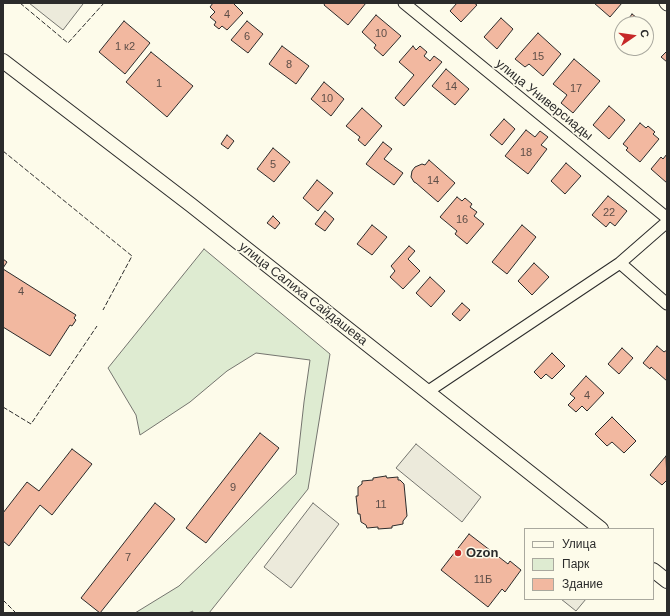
<!DOCTYPE html>
<meta charset="utf-8">
<style>
body{margin:0}
#map{position:relative;width:670px;height:616px;overflow:hidden;background:#fdfbea;font-family:Helvetica,sans-serif}
canvas{display:block}
.frame{position:absolute;inset:0;border:4px solid #2b2b2b;pointer-events:none}
.legend{position:absolute;left:524px;top:528px;width:130px;height:72px;box-sizing:border-box;background:#fdfbea;border:1px solid #a9a89e;margin:0;padding:5px 7px;list-style:none;font-size:12px;color:#2b2b2b}
.legend li{display:flex;align-items:center;gap:8px;height:20px}
.legend b{width:20px;border:1px solid #a9a89e}
.north{position:absolute;left:614px;top:16px;width:40px;height:40px;box-sizing:border-box;background:#fdfbea;border:1px solid #a9a89e;border-radius:50%;rotate:77deg;font-size:11px;font-weight:700;line-height:16px;text-align:center;color:#2b2b2b}
.north::after{content:'';display:block;margin:auto;width:14px;height:18px;background:#c62828;clip-path:polygon(50% 0,100% 100%,50% 72%,0 100%)}
</style>
<div id="map">
<canvas width="670" height="616"></canvas>
<div class="frame"></div>
<ul class="legend">
<li><b style="height:5px;background:#fdfbea"></b>Улица</li>
<li><b style="height:11px;background:#deebd1"></b>Парк</li>
<li><b style="height:11px;background:#f2b8a0"></b>Здание</li>
</ul>
<div class="north">С</div>
</div>
<script>
const ctx = document.querySelector('canvas').getContext('2d');
ctx.lineJoin = 'round';
function fillPath(path, color) {
  ctx.fillStyle = color;
  ctx.fill(path, 'evenodd');
}
function poly(rows) {
  const path = new Path2D();
  for (const r of rows) {
    path.moveTo(r[0], r[1]);
    for (let i = 2; i < r.length; i += 2) path.lineTo(r[i], r[i + 1]);
  }
  return path;
}
function strokePath(path, color, width, dash) {
  ctx.strokeStyle = color;
  ctx.lineWidth = width;
  ctx.lineCap = dash ? 'butt' : 'round';
  ctx.setLineDash(dash || []);
  ctx.stroke(path);
}
function drawText(font, color, halo, rows, align = 'center') {
  ctx.font = font + ' Helvetica,sans-serif';
  ctx.lineWidth = 3;
  ctx.setLineDash([]);
  ctx.textBaseline = 'middle';
  ctx.strokeStyle = halo;
  ctx.fillStyle = color;
  for (const [text, x, y, turn = 0] of rows) {
    ctx.save();
    ctx.translate(x, y);
    ctx.rotate((+turn || 0) * Math.PI / 180);
    ctx.textAlign = isNaN(turn) ? turn : align;
    if (halo) ctx.strokeText(text, 0, 0);
    ctx.fillText(text, 0, 0);
    ctx.restore();
  }
}
const green = poly([
 [204,249,330,354,308,489,209,613,192,613,193,611,188,613,135,613,179,586,296,474,304,402,310,360,256,353,227,371,190,402,140,435,136,415,108,368,204,249]
]);
fillPath(green, '#deebd1');
strokePath(green, '#74746e', 1);
const parking = poly([
 [29,3,82,3,83,4,63,30,29,3],
 [416,444,481,497,462,522,396,468,416,444],
 [313,503,339,524,291,588,264,567,313,503],
 [561,599,586,599,576,611,561,599]
]);
fillPath(parking, '#eceadb');
strokePath(parking, '#74746e', 1);
const building = poly([
 [213,3,233,3,243,13,227,30,222,26,219,29,214,25,216,22,210,17,215,12,210,7,213,3],
 [325,3,366,3,348,25,324,5,325,3],
 [457,3,474,3,477,5,461,22,450,11,457,3],
 [594,3,622,3,610,17,594,3],
 [632,14,645,24,625,24,632,14],
 [376,15,401,36,383,56,374,48,376,45,362,32,376,15],
 [501,18,513,29,497,49,484,37,501,18],
 [124,21,150,43,125,74,99,52,124,21],
 [247,21,263,34,248,53,231,40,247,21],
 [538,33,561,54,543,76,529,64,525,67,515,59,538,33],
 [282,46,309,66,296,84,269,64,282,46],
 [413,46,416,50,420,46,427,52,424,56,430,61,434,56,442,62,404,106,395,98,414,75,399,62,413,46],
 [667,51,667,62,661,57,667,51],
 [151,52,193,86,167,117,126,82,151,52],
 [574,59,600,81,573,113,561,103,567,95,553,84,574,59],
 [446,69,469,89,455,105,432,86,446,69],
 [324,82,344,99,331,116,311,99,324,82],
 [609,106,625,120,609,139,593,125,609,106],
 [362,108,382,126,365,146,358,140,360,137,346,126,362,108],
 [504,119,515,129,502,145,490,135,504,119],
 [640,123,646,128,648,126,655,132,653,134,659,139,640,162,626,150,628,148,623,144,640,123],
 [526,130,535,137,540,131,548,137,541,145,547,149,528,174,505,156,526,130],
 [227,135,234,141,228,149,221,144,227,135],
 [383,142,392,149,384,159,403,173,394,185,366,164,383,142],
 [273,148,290,162,274,182,257,169,273,148],
 [667,154,667,183,651,169,661,157,663,159,667,154],
 [429,160,455,183,438,202,416,183,414,182,411,177,412,171,415,167,422,164,425,165,429,160],
 [566,163,581,176,565,194,551,181,566,163],
 [317,180,333,193,318,211,303,198,317,180],
 [608,196,627,211,615,226,610,222,606,227,592,215,608,196],
 [457,197,462,201,465,198,472,204,470,207,477,212,474,216,484,224,467,244,455,234,457,231,440,217,457,197],
 [325,211,334,219,325,231,315,224,325,211],
 [273,216,280,223,275,229,267,223,273,216],
 [372,225,387,237,372,255,357,244,372,225],
 [522,225,536,237,507,274,492,262,522,225],
 [409,246,415,251,408,259,420,271,403,289,390,277,395,271,391,266,409,246],
 [3,259,7,262,3,268,3,259],
 [534,263,549,277,532,295,518,281,534,263],
 [3,269,76,315,74,318,76,320,72,326,70,325,50,356,3,327,3,269],
 [430,277,445,291,431,307,416,293,430,277],
 [462,303,470,310,460,321,452,314,462,303],
 [657,346,664,352,667,350,667,381,651,367,650,369,643,363,657,346],
 [622,348,633,358,619,374,608,364,622,348],
 [552,353,565,366,552,379,546,374,541,379,534,372,552,353],
 [586,376,604,393,587,411,582,406,576,412,568,405,575,398,570,394,586,376],
 [612,417,636,441,624,453,612,442,607,446,595,434,612,417],
 [260,433,279,448,206,543,186,528,260,433],
 [72,449,92,464,52,515,40,505,9,546,3,541,3,513,27,482,39,491,72,449],
 [666,456,667,480,662,485,650,475,666,456],
 [386,476,387,478,398,477,398,480,400,480,404,484,407,516,403,521,403,524,392,526,392,528,378,529,378,527,367,528,366,525,361,522,360,514,358,514,356,496,358,496,358,487,362,484,362,481,373,480,373,478,386,476],
 [155,503,175,519,100,613,81,598,155,503],
 [469,534,508,564,510,561,521,570,505,592,502,589,488,607,441,570,469,534]
]);
fillPath(building, '#f2b8a0');
strokePath(building, '#2b2b2b', 1);
const minor = poly([
 [404,3,667,218],
 [665,3,667,5],
 [620,263,667,304],
 [427,392,620,263,667,222]
]);
const tertiary = poly([
 [3,61,191,205,601,529],
 [653,570,667,581]
]);
strokePath(minor, '#2b2b2b', 13);
strokePath(tertiary, '#2b2b2b', 16);
strokePath(minor, '#fdfbea', 11);
strokePath(tertiary, '#fdfbea', 14);
strokePath(poly([
 [20,3,68,43,104,3],
 [3,151,132,256,103,310],
 [3,407,31,424,97,326],
 [3,600,16,613]
]), '#2b2b2b', 1, [5, 2]);
for (const [x, y, r, color] of [
 [458,553,4,"#c62828"]
]) {
  const dot = new Path2D();
  dot.arc(x, y, r, 0, 2 * Math.PI);
  ctx.fillStyle = color;
  ctx.fill(dot);
  strokePath(dot, '#fdfbea', 1.5);
}
drawText('11px', '#5d4e48', null, [
 ["4",227,15],
 ["10",381,34],
 ["6",247,37],
 ["1 к2",125,47],
 ["15",538,57],
 ["8",289,65],
 ["1",159,84],
 ["14",451,87],
 ["17",576,89],
 ["10",327,99],
 ["18",526,153],
 ["5",273,165],
 ["14",433,181],
 ["22",609,213],
 ["16",462,220],
 ["4",21,292],
 ["4",587,396],
 ["9",233,488],
 ["11",381,505],
 ["7",128,558],
 ["11Б",483,580]
]);
drawText('13px', '#2b2b2b', '#fdfbea', [
 ["улица Универсиады",544,100,39],
 ["улица Салиха Сайдашева",303,294,38]
]);
drawText('bold 13px', '#2b2b2b', '#fdfbea', [
 ["Ozon",466,553]
], 'left');
</script>
